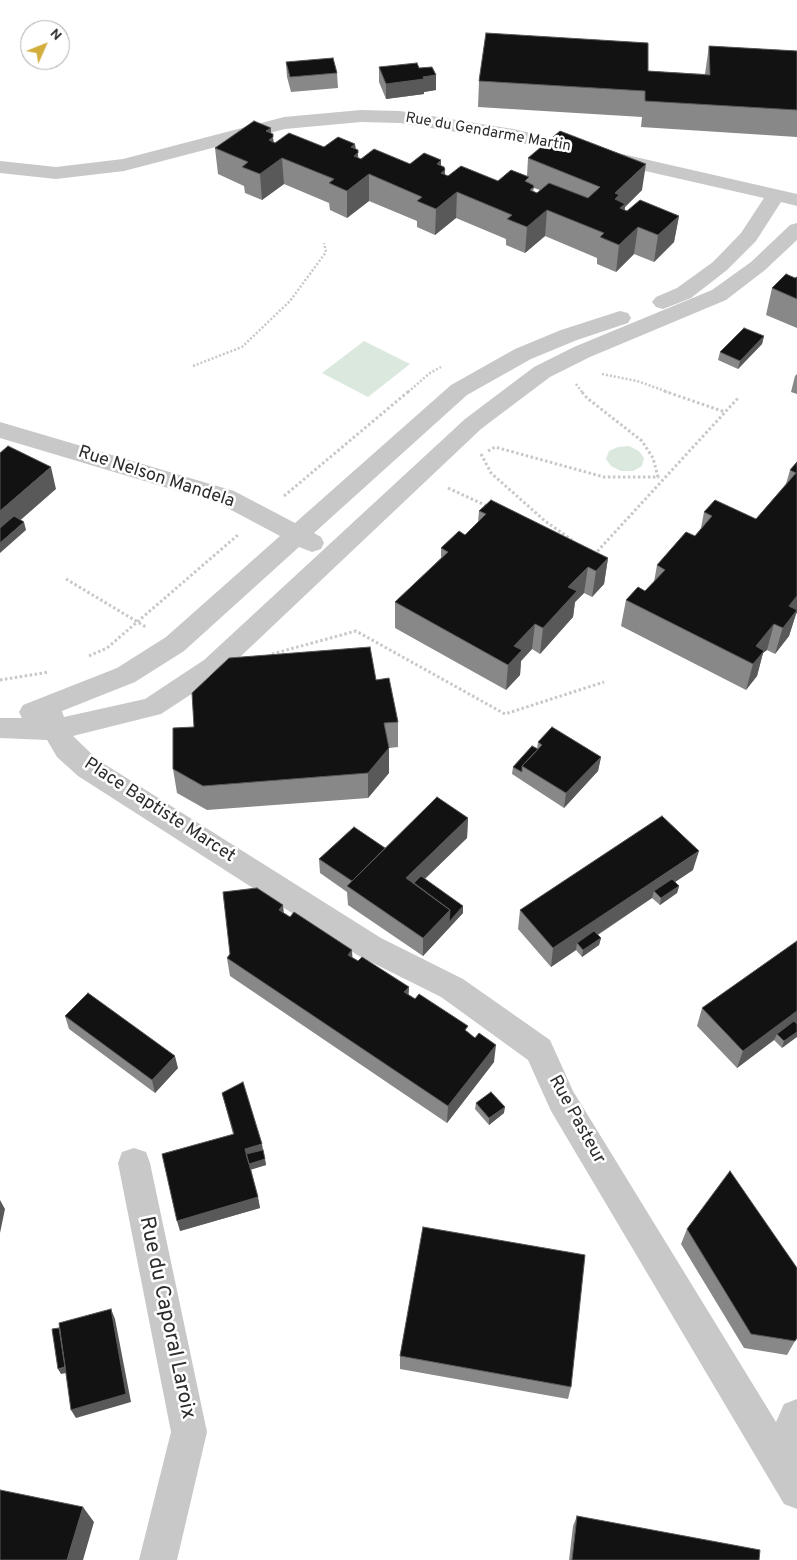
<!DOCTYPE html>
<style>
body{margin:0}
#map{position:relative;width:797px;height:1560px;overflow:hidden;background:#fff;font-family:Overpass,sans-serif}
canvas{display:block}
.north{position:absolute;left:20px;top:20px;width:50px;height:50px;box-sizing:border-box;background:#fff;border:1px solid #aaa;border-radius:50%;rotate:46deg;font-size:14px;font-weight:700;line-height:20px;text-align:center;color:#2b2b2b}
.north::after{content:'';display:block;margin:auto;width:18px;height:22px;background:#d3ae3d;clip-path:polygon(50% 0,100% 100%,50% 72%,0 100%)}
</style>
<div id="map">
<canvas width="797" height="1560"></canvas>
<div class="north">N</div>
</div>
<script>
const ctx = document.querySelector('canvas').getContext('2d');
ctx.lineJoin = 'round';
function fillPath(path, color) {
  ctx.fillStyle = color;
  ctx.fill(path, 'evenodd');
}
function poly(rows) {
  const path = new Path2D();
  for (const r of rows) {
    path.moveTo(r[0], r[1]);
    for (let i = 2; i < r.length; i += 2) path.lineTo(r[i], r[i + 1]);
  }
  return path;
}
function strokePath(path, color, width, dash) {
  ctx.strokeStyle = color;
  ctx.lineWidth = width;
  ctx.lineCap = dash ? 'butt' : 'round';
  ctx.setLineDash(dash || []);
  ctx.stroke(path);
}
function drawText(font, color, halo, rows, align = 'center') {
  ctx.font = font + ' Overpass,sans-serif';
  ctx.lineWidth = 5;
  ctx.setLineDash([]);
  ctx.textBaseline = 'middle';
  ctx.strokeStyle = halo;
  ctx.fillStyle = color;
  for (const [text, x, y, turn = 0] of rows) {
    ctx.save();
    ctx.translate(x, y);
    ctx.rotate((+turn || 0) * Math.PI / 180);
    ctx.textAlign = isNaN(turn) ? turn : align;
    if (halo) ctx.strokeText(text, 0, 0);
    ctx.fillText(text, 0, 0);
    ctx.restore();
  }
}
fillPath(poly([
 [364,341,410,364,368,397,322,373],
 [629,446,639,451,644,458,642,466,633,471,621,471,611,466,606,459,609,451,618,447]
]), '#dae8de');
strokePath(poly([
 [193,366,242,347,290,301,326,252,324,243],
 [602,374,637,381,668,392],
 [576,384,582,392],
 [408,392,430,373,441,367]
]), '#c8c8c8', 2.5, [2, 2]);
strokePath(poly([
 [664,391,725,412],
 [488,451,495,447,604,477,658,477,653,458,642,441,587,398,581,391],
 [481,454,491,473,545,521,572,540],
 [448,488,487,506],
 [284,496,409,391],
 [594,555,739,397],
 [66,579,146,627],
 [272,654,356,631,505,714,604,682],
 [89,656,107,648,239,534],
 [0,680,49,672]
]), '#c8c8c8', 3, [2.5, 2.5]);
fillPath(poly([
 [361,110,400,111,513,129,797,194,797,206,781,202,756,241,727,270,691,298,663,309,656,307,652,302,656,297,677,288,713,262,741,233,764,198,513,141,400,123,361,122,285,129,124,171,56,179,0,173,0,161,56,167,123,159,284,117,361,110],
 [797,223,797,240,765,270,726,300,590,357,550,377,481,429,222,674,161,714,73,736,98,760,381,938,463,979,550,1040,573,1091,776,1422,784,1404,797,1399,797,1509,784,1504,551,1111,528,1060,441,997,359,956,78,776,57,757,47,740,0,738,0,718,22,718,19,712,23,705,117,668,166,637,280,536,218,503,0,438,0,422,234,491,295,523,451,385,515,349,561,330,620,311,628,313,631,318,628,323,577,340,531,359,467,395,314,533,321,537,324,543,321,549,312,552,299,547,184,651,135,682,62,711,64,717,145,699,204,660,465,419,534,367,574,347,712,290,751,262,790,225,797,223],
 [134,1148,146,1152,150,1163,207,1432,177,1560,139,1560,171,1432,118,1163,122,1152,134,1148]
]), '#c8c8c8');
fillPath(poly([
 [709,46,797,51,797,137,641,127,642,117,478,107,479,81,648,71,705,74],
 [286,62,337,73,338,88,291,92,287,77],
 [379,67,419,68,436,75,436,90,424,92,424,94,386,99,379,82],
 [271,133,274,142,275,143,324,147,355,144,356,150,358,158,361,159,410,164,441,160,441,166,445,170,445,175,448,176,498,181,527,176,528,158,642,190,625,207,624,210,627,211,679,216,674,242,654,262,634,254,616,272,597,264,597,258,545,236,525,253,506,245,506,239,456,218,435,235,417,227,417,221,369,201,347,218,330,210,329,203,284,184,262,200,245,193,244,186,218,174,215,148],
 [534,188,540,190,537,193,533,192],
 [797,277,797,328,766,315,772,288,795,278],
 [764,336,762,344,738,369,718,360,720,352],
 [797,374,797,394,791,392,795,376],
 [797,462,796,614,789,636,775,654,767,650,763,653,757,676,746,690,621,626,626,600,645,591,654,582,657,565,695,536,701,528,704,512,756,519,786,484,790,470],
 [479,511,608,558,604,584,592,597,584,593,575,602,573,617,540,654,532,649,521,661,520,675,506,690,395,628,395,602,441,558,441,548,465,535,478,522],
 [376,680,398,722,398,747,389,748,389,773,368,798,207,810,177,793,173,769,194,727],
 [538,742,601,757,598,771,564,808,512,774,513,767,537,749],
 [468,818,467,838,425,879,463,913,423,956,348,905,347,892,320,873,319,859,385,848],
 [693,870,675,882,679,886,677,893,660,905,652,898,598,935,601,938,599,945,582,957,576,950,551,967,518,929,520,910],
 [284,913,358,961,409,987,408,994,468,1032,494,1062,447,1123,230,976,227,958],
 [797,941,797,1024,782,1048,774,1040,737,1068,697,1026,702,1008],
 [65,1016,178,1068,155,1093,69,1029],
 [222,1093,263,1150,266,1165,251,1169,260,1208,180,1231,233,1134],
 [476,1103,504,1113,489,1125,475,1109],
 [687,1229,795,1341,787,1355,744,1348,681,1244],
 [400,1356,571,1387,568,1399,400,1369],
 [577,1516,759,1560,569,1560,573,1526]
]), '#888');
fillPath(poly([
 [436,75,436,90,424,92,424,94,386,99,386,84],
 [271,128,271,138,273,137,275,163,266,131],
 [355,144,356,155,358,153,359,179,351,147],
 [282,158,284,184,262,200,260,174],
 [441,160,441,173,445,170,444,196,437,164],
 [646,164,642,190,625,207,622,231,616,221,615,193],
 [369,174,369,201,347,218,347,191],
 [457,192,456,218,435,235,436,209],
 [547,210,545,236,525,253,527,227],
 [679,216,674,242,654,262,658,235],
 [638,227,634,254,616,272,619,245],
 [764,336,762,344,738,369,740,361],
 [51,467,56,489,0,538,0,511],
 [24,522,26,530,0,553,0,543],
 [608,558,604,584,592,597,596,571],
 [588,567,584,593,575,602,573,617,540,654,543,628,568,587],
 [797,596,797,613,796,614,789,636,775,654,789,606],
 [535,624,532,649,521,661,520,675,506,690,508,665,514,646],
 [774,624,767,650,763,653,757,676,746,690,753,664,756,646],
 [389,748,389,773,368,798,368,773],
 [601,757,598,771,564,808,566,793],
 [468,818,467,838,410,893,406,878],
 [699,851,693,870,657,894,654,891,652,898,580,946,577,943,576,950,551,967,553,948],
 [679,886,677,893,660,905,661,898],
 [283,905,285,924,279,910],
 [463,906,463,913,423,956,423,938,450,910],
 [601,938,599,945,582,957,583,950],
 [352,950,353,969,348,955],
 [409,987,408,1005,404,992],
 [797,1011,797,1024,780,1037,777,1034,774,1040,737,1068,743,1051],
 [797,1032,797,1037,782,1048,784,1041],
 [496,1045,494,1062,447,1123,448,1106],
 [175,1056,178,1068,155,1093,152,1080],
 [505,1107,504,1113,489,1125,489,1118],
 [262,1144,264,1156,247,1160,245,1149],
 [265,1159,266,1165,250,1170,248,1164],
 [258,1197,260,1208,180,1231,177,1221],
 [0,1200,5,1209,0,1233],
 [111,1309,115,1319,131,1402,76,1418,71,1410],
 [67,1367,70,1372,61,1374,58,1369],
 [83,1507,94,1522,83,1560,67,1560]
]), '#595959');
const building = poly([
 [486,33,648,43,648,71,710,75,709,46,797,51,797,110,645,101,645,91,479,81,486,33],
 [333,58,337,73,290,77,286,62,333,58],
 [417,63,419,68,432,67,436,75,423,77,424,79,386,84,379,67,417,63],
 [254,121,271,128,266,131,273,134,273,137,269,140,275,143,289,133,324,147,338,137,355,144,351,147,358,150,358,153,354,156,361,159,374,149,410,164,424,153,441,160,437,164,444,167,445,170,441,173,448,176,461,166,498,181,511,170,529,177,525,181,533,185,534,187,530,190,537,193,549,183,588,198,600,187,528,158,560,131,646,164,615,193,619,195,615,199,625,204,620,208,627,211,640,200,679,216,658,235,638,227,619,245,600,237,604,233,547,210,527,227,507,219,512,215,457,192,436,209,417,201,422,197,369,174,347,191,329,183,334,179,282,158,260,174,242,167,248,162,215,148,254,121],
 [786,274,795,278,797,277,797,299,772,288,786,274],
 [744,328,764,336,740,361,720,352,744,328],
 [8,446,51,467,0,511,0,453,8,446],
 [797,462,797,596,789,606,797,610,783,628,774,624,756,646,764,651,753,664,626,600,638,587,645,591,665,570,657,565,686,532,695,536,712,516,704,512,715,500,756,519,796,473,790,470,797,462],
 [491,500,608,558,596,571,588,567,568,587,577,591,543,628,535,624,514,646,522,650,508,665,395,602,448,552,441,548,459,531,465,535,486,514,479,511,491,500],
 [14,516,24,522,0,543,0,528,14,516],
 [370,647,376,680,389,678,398,722,384,723,389,748,368,773,203,786,173,769,173,728,194,727,192,693,229,658,370,647],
 [552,727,601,757,566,793,522,766,542,745,538,742,552,727],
 [532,746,538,749,522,766,522,772,513,767,532,746],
 [437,797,468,818,406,878,450,910,423,938,347,886,437,797],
 [662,816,699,851,553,948,520,910,662,816],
 [354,827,385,848,352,881,319,859,354,827],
 [421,876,463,906,449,922,450,910,414,883,421,876],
 [672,879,679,886,661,898,654,891,672,879],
 [257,888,283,905,279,910,290,917,294,912,352,950,348,955,358,961,362,957,409,987,404,992,415,999,419,994,468,1026,465,1030,475,1038,479,1033,496,1045,448,1106,227,958,230,954,223,892,257,888],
 [594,931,601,938,583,950,577,943,594,931],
 [797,941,797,1011,743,1051,702,1008,797,941],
 [88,993,175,1056,152,1080,65,1016,88,993],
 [794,1021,797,1024,797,1032,784,1041,777,1034,794,1021],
 [243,1082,262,1144,245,1149,258,1197,177,1221,162,1154,234,1134,222,1093,243,1082],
 [491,1092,505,1107,489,1118,476,1103,491,1092],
 [263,1150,265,1159,249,1164,246,1154,263,1150],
 [730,1171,797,1268,797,1338,795,1341,751,1334,687,1229,730,1171],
 [423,1227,585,1255,571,1387,400,1356,423,1227],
 [111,1309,126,1394,71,1410,59,1323,111,1309],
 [59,1328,65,1367,58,1369,52,1329,59,1328],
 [0,1490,83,1507,67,1560,0,1560,0,1490],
 [577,1516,760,1550,759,1560,572,1560,577,1516]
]);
fillPath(building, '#121212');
strokePath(building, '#595959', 1);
drawText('15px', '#2b2b2b', '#fff', [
 ["Rue du Gendarme Martin",488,133,10]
]);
drawText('18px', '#2b2b2b', '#fff', [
 ["Rue Nelson Mandela",156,478,18],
 ["Place Baptiste Marcet",159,811,33],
 ["Rue Pasteur",576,1120,61]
]);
drawText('21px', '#2b2b2b', '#fff', [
 ["Rue du Caporal Laroix",166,1318,78]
]);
</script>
